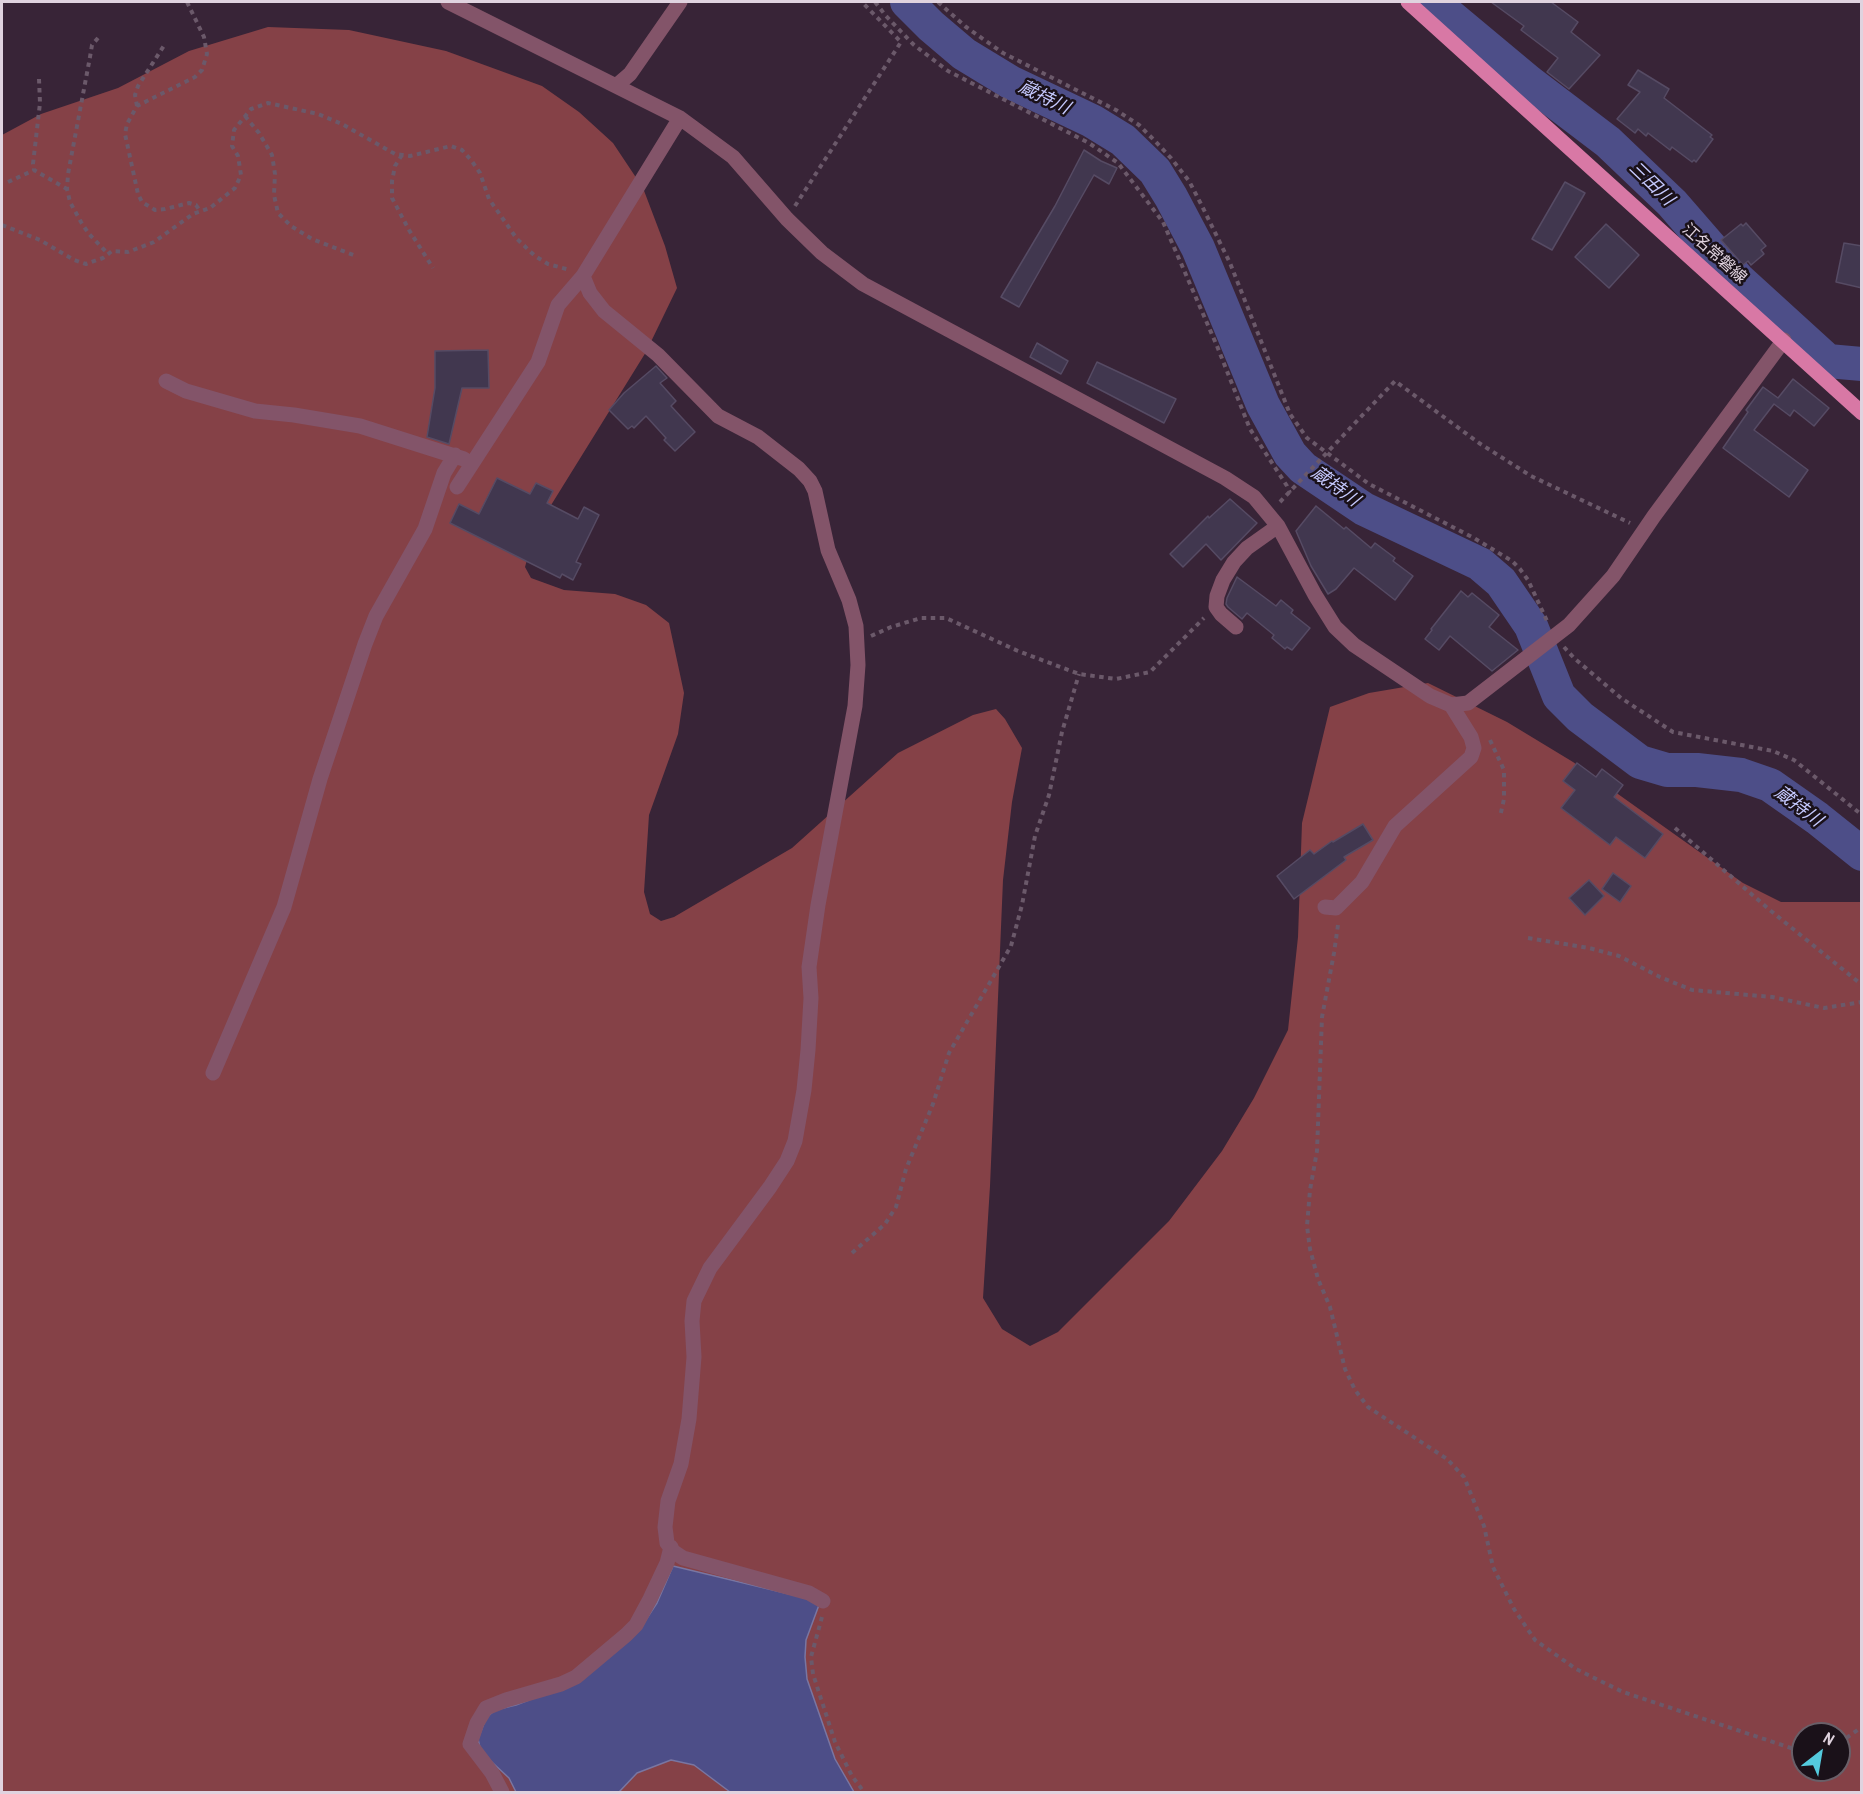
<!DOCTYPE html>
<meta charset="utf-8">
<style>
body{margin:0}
#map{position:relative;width:1863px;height:1794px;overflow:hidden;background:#382437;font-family:"Archivo Narrow",sans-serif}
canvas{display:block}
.frame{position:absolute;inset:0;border:3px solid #e0d3df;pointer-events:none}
.north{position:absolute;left:1791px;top:1722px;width:60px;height:60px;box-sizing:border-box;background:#1a1119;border:2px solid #695f68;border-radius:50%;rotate:31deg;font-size:16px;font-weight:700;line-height:24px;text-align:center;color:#e0d3df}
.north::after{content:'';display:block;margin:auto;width:21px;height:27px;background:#54cadd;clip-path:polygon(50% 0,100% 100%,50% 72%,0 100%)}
</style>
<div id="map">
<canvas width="1863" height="1794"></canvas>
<div class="frame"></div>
<div class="north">N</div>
</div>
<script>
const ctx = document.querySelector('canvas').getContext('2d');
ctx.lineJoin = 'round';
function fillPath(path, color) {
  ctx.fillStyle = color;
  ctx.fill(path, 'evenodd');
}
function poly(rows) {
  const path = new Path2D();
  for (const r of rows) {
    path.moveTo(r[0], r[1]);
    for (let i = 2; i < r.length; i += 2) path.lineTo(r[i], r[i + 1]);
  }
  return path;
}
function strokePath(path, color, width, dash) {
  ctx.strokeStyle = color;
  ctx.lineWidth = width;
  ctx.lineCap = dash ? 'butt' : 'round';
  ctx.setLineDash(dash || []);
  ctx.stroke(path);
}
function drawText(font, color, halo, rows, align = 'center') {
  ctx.font = font + ' "Archivo Narrow","Noto Sans JP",sans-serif';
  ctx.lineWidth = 5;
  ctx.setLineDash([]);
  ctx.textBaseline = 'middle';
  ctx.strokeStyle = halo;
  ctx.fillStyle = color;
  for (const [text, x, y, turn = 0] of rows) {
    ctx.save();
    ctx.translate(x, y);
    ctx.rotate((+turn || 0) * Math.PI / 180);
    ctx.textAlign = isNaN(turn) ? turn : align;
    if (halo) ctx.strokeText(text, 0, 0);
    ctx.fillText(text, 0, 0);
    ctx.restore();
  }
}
fillPath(poly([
 [268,27,349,30,446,51,542,86,579,112,613,143,643,188,665,246,677,288,646,352,535,531,525,567,531,578,564,590,615,594,646,605,669,623,684,693,678,734,649,815,644,892,650,914,661,921,674,917,792,848,898,753,973,715,996,709,1005,719,1022,748,1012,802,1003,880,990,1186,983,1298,1002,1329,1030,1346,1058,1332,1169,1221,1222,1151,1254,1098,1288,1030,1298,937,1302,823,1330,707,1369,693,1428,683,1507,722,1573,762,1743,883,1781,902,1861,902,1861,1792,2,1792,2,135,41,114,118,88,189,51],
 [1803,1734,1839,1734,1839,1770,1803,1770]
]), '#854147');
const water = poly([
 [673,1566,810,1599,819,1605,806,1640,805,1657,807,1679,835,1759,854,1792,730,1792,694,1765,671,1760,637,1773,619,1792,516,1792,509,1778,481,1752,478,1739,486,1718,495,1710,516,1705,529,1700,639,1630,657,1603,673,1566]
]);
fillPath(water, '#4d4e88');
strokePath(water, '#7976a2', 1.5);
strokePath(poly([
 [907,2,931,26,964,54,1010,82,1092,121,1123,140,1155,171,1171,197,1198,248,1263,405,1290,454,1303,468,1364,509,1480,564,1501,582,1531,626,1559,696,1580,717,1640,762,1667,770,1697,770,1741,775,1770,785,1817,818,1862,854],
 [1433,2,1529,82,1608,142,1672,203,1738,279,1828,361,1862,364]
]), '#4d4e88', 34);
const building = poly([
 [1491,2,1551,2,1578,22,1571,32,1600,55,1569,89,1547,72,1558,58,1521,30,1524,26,1491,2],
 [1638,70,1669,89,1664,98,1712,135,1710,137,1713,139,1696,162,1694,160,1692,162,1672,147,1670,150,1648,133,1646,136,1638,129,1635,133,1617,119,1640,92,1628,85,1638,70],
 [1084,150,1101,161,1117,168,1109,184,1094,175,1019,307,1001,297,1055,206,1084,150],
 [1565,182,1585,193,1552,250,1532,239,1565,182],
 [1746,223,1766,246,1761,250,1764,254,1751,265,1748,261,1743,265,1721,240,1741,224,1743,226,1746,223],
 [1606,224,1639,255,1609,288,1575,257,1606,224],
 [1844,243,1862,246,1862,288,1836,282,1844,243],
 [1037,343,1068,361,1061,374,1030,357,1037,343],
 [488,350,489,388,462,388,449,444,427,437,435,388,435,351,488,350],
 [1097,362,1176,399,1164,423,1087,383,1097,362],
 [656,366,667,378,660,383,676,401,671,406,695,432,675,451,664,440,666,438,646,416,634,428,632,426,628,429,609,410,624,393,656,366],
 [1793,379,1829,408,1814,426,1794,410,1790,416,1774,404,1754,430,1808,470,1789,497,1723,448,1748,412,1746,410,1763,387,1778,398,1793,379],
 [497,478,530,494,536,483,553,491,547,503,578,519,584,507,599,515,576,562,581,564,573,580,562,574,560,578,450,523,459,504,479,514,497,478],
 [1230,499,1257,523,1221,560,1206,544,1183,567,1170,554,1208,516,1209,518,1230,499],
 [1316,506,1344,529,1346,527,1371,548,1375,543,1395,558,1393,561,1413,576,1395,600,1354,568,1336,589,1328,594,1311,566,1296,531,1316,506],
 [1237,577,1276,606,1281,600,1293,610,1291,613,1310,628,1292,650,1287,647,1285,649,1272,638,1274,635,1247,613,1242,619,1228,607,1226,604,1227,598,1237,577],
 [1461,591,1468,597,1472,593,1499,615,1489,627,1518,650,1492,671,1450,636,1439,650,1425,639,1432,630,1431,629,1461,591],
 [1577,763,1596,777,1602,769,1623,785,1614,797,1663,834,1645,858,1616,837,1610,845,1561,808,1575,790,1563,781,1577,763],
 [1363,824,1373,840,1344,857,1346,860,1294,899,1277,876,1310,850,1314,854,1332,841,1333,842,1363,824],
 [1613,873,1631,886,1620,902,1602,889,1613,873],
 [1589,880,1604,896,1585,915,1569,898,1589,880]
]);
fillPath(building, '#41374f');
strokePath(building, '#564b64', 1.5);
strokePath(poly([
 [187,2,204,37,207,54,202,70,195,77,137,106,127,124,125,134,138,194,142,202,155,210,165,209,189,203,196,205,200,211],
 [875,2,886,16,914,45,948,71,1089,143,1118,163,1163,222,1217,346,1250,429,1287,486,1290,493],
 [938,2,966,27,1003,53,1116,110,1139,125,1154,140,1171,158,1189,181,1201,204,1230,263,1290,414,1307,438,1369,484,1474,538,1512,561,1520,569,1528,580,1548,623],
 [98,38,92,45,90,57,68,174,67,189,70,202,81,222,89,234,108,254],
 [39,79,40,103,33,164,34,170,67,189],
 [137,106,135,95,138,86,165,44],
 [245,116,259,133,272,155,275,174,274,195,278,213,291,226,312,239,356,256],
 [402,155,395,166,392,181,392,198,409,230,433,268],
 [8,182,34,170],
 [795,206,901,42,862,2],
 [2,225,40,240,74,260,86,264,103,258,112,251,128,252,154,242,193,214,210,208,235,188,241,175,238,156,232,146,234,130,251,109,268,103,318,114,342,124,395,154,410,156,451,146,462,150,471,160,480,173,489,199,517,239,535,256,548,264,570,270],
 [1280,502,1395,381,1479,443,1531,476,1630,523],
 [871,636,891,627,921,618,946,618,1018,651,1079,674,1116,679,1150,672,1204,618],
 [1564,647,1574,658,1621,698,1673,732,1773,751,1794,760,1862,815],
 [1490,740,1504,770,1504,799,1500,817],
 [1675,828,1771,911,1862,985],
 [1338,925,1334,953,1322,1017,1317,1151,1310,1190,1307,1226,1310,1249,1318,1279,1330,1307,1345,1369,1355,1390,1368,1407,1447,1459,1464,1477,1484,1526,1493,1567,1514,1609,1535,1640,1576,1669,1623,1692,1803,1752],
 [1528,938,1589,948,1619,956,1660,977,1692,990,1772,997,1824,1008,1862,1002],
 [852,1253,885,1224,896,1207,906,1169,933,1104,949,1053,1011,946,1022,905,1035,836,1049,795,1062,732,1079,674],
 [822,1617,811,1657,813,1674,835,1742,852,1776,864,1792],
 [1839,1743,1862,1727]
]), '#6b596a', 4, [4.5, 4.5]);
strokePath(poly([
 [448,2,680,118,733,157,787,219,822,253,863,284,1225,478,1254,497,1278,526,1315,595,1335,627,1354,645,1430,696,1451,705,1468,703,1569,625,1613,576,1654,516,1784,340],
 [616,86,630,74,680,2],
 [583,276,590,293,604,311,658,355,718,416,758,437,799,469,810,481,815,491,828,550,849,600,856,626,858,665,855,706,818,905,809,967,811,998,808,1050,804,1090,795,1141,787,1161,770,1187,710,1268,694,1301,692,1321,694,1357,689,1419,681,1464,668,1501,665,1527,667,1543,674,1552,683,1558,809,1593,823,1601],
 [166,381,186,391,255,411,294,415,360,426,464,459],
 [457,487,538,362,558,305,583,276,680,118],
 [1236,627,1221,614,1216,607,1217,596,1223,580,1234,562,1247,548,1278,526],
 [1325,907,1336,908,1362,882,1395,826,1471,757,1474,748,1471,737,1451,705],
 [213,1073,284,907,320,779,365,644,376,616,425,529,444,473,455,455],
 [502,1792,492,1773,470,1744,477,1723,486,1708,506,1700,561,1684,576,1677,626,1635,636,1625,650,1599,667,1563,671,1547]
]), '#835469', 15);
strokePath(poly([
 [1408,2,1862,413]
]), '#d878a5', 15);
drawText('16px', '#e0d3df', '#1a1119', [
 ["江名常磐線",1714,254,42]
]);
drawText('italic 18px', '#c5c9fe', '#1a1119', [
 ["蔵持川",1044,98,26],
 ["三田川",1651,184,44],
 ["蔵持川",1335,487,36],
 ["蔵持川",1798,807,37]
]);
</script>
